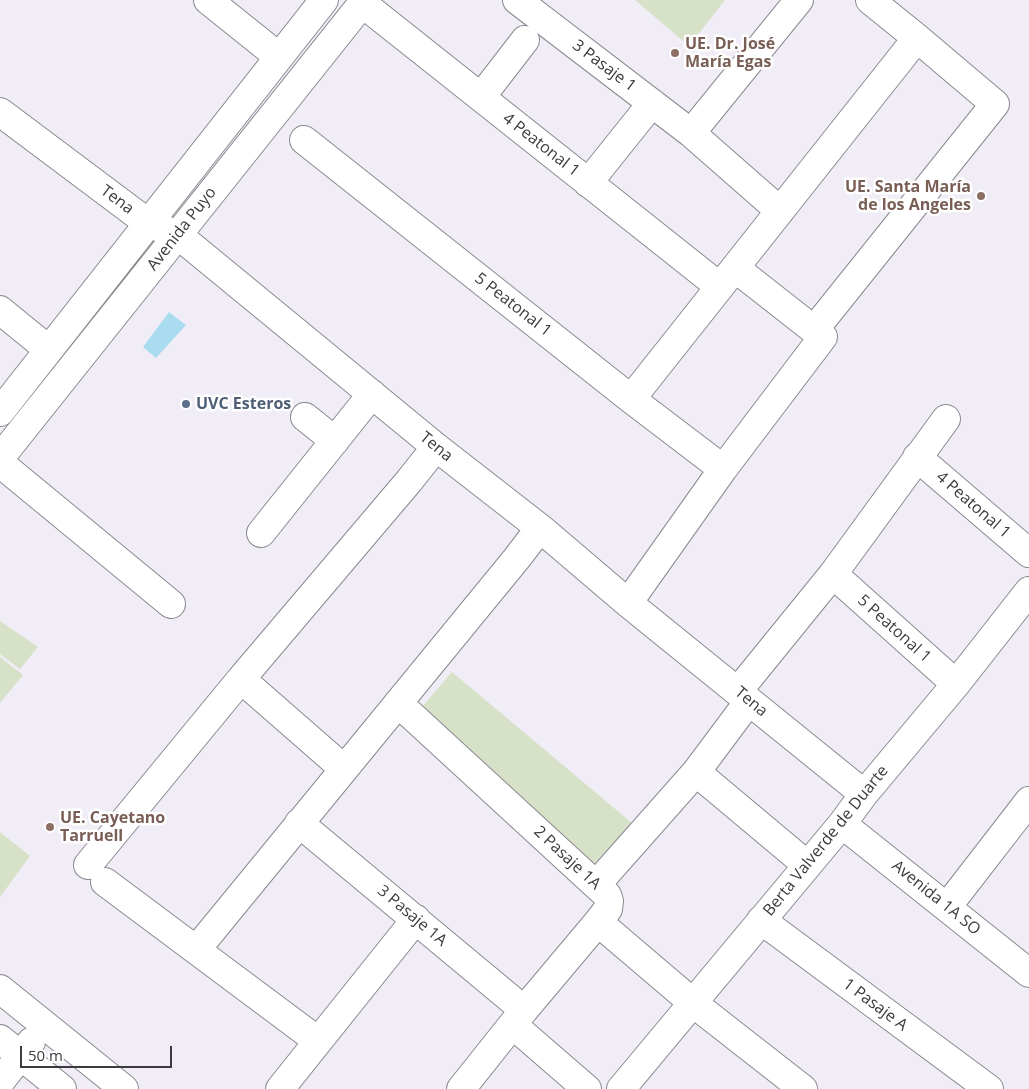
<!DOCTYPE html>
<meta charset="utf-8">
<style>
body{margin:0}
#map{position:relative;width:1029px;height:1089px;overflow:hidden;background:#f1edf7;font-family:"Open Sans",sans-serif}
canvas{display:block}
.scale{position:absolute;left:20px;top:1046px;width:152px;height:22px;box-sizing:border-box;border:2px solid #3c3a3e;border-top:0;padding-left:6px;font-size:15px;line-height:18px;white-space:nowrap;color:#3c3a3e;-webkit-text-stroke:4px #fff;paint-order:stroke}
</style>
<div id="map">
<canvas width="1029" height="1089"></canvas>
<div class="scale">50 m</div>
</div>
<script>
const ctx = document.querySelector('canvas').getContext('2d');
ctx.lineJoin = 'round';
function fillPath(path, color) {
  ctx.fillStyle = color;
  ctx.fill(path, 'evenodd');
}
function poly(rows) {
  const path = new Path2D();
  for (const r of rows) {
    path.moveTo(r[0], r[1]);
    for (let i = 2; i < r.length; i += 2) path.lineTo(r[i], r[i + 1]);
  }
  return path;
}
function strokePath(path, color, width, dash) {
  ctx.strokeStyle = color;
  ctx.lineWidth = width;
  ctx.lineCap = dash ? 'butt' : 'round';
  ctx.setLineDash(dash || []);
  ctx.stroke(path);
}
function drawText(font, color, halo, rows, align = 'center') {
  ctx.font = font + ' "Open Sans",sans-serif';
  ctx.lineWidth = 5;
  ctx.setLineDash([]);
  ctx.textBaseline = 'middle';
  ctx.strokeStyle = halo;
  ctx.fillStyle = color;
  for (const [text, x, y, turn = 0] of rows) {
    ctx.save();
    ctx.translate(x, y);
    ctx.rotate((+turn || 0) * Math.PI / 180);
    ctx.textAlign = isNaN(turn) ? turn : align;
    if (halo) ctx.strokeText(text, 0, 0);
    ctx.fillText(text, 0, 0);
    ctx.restore();
  }
}
fillPath(poly([
 [635,0,725,0,689,46],
 [0,621,38,647,20,669,0,654],
 [0,657,23,675,0,703],
 [452,672,632,823,592,867,420,709],
 [0,832,30,856,0,897]
]), '#d6e1c8');
fillPath(poly([
 [169,312,186,325,156,358,143,347]
]), '#aadcf0');
const minor = poly([
 [208,0,279,57],
 [517,0,691,133,780,211],
 [362,3,720,287],
 [481,97,525,40],
 [0,112,148,223,178,235,436,447,540,528,628,603,864,794],
 [691,133,799,0],
 [304,140,631,399,723,469],
 [588,183,652,103],
 [0,310,49,350],
 [814,330,995,104,917,38,870,0],
 [631,399,917,38],
 [0,412,324,0],
 [305,417,335,441],
 [917,457,1029,553],
 [0,458,365,0],
 [0,463,171,604],
 [261,533,372,394],
 [833,574,956,684],
 [628,603,723,469,823,337,735,268],
 [738,691,833,574,946,419],
 [398,703,596,885,607,895,609,901,608,909,598,922,524,1010,461,1089],
 [344,769,241,679,409,481,436,447],
 [696,772,807,865],
 [299,823,524,1010],
 [842,824,1029,973],
 [88,865,241,679],
 [105,882,318,1041],
 [596,885,696,772,749,701],
 [947,907,1029,801],
 [761,920,989,1089],
 [598,922,693,1003,803,1089],
 [196,950,517,558,540,528],
 [0,989,124,1089],
 [513,1025,587,1089],
 [0,1039,62,1089],
 [0,1082,31,1042],
 [280,1089,416,919],
 [621,1089,842,824,864,794,956,684,1029,591]
]);
strokePath(minor, '#8b8890', 30);
strokePath(minor, '#fff', 28);
for (const [x, y, r, color] of [
 [675,53,5,"#8d6e63"],
 [981,196,5,"#8d6e63"],
 [186,404,5,"#5c6f8a"],
 [50,827,5,"#8d6e63"]
]) {
  const dot = new Path2D();
  dot.arc(x, y, r, 0, 2 * Math.PI);
  ctx.fillStyle = color;
  ctx.fill(dot);
  strokePath(dot, '#fff', 2);
}
drawText('bold 16px', '#785e54', '#fff', [
 ["UE. Dr. José",685,44],
 ["María Egas",685,62],
 ["UE. Santa María",971,187,"right"],
 ["de los Angeles",971,205,"right"],
 ["UE. Cayetano",60,818],
 ["Tarruell",60,836]
], 'left');
drawText('16px', '#3c3a3e', '#fff', [
 ["3 Pasaje 1",604,66,37],
 ["4 Peatonal 1",541,145,38],
 ["Tena",117,200,37],
 ["Avenida Puyo",182,229,-52],
 ["5 Peatonal 1",513,305,38],
 ["Tena",436,447,39],
 ["4 Peatonal 1",973,505,41],
 ["5 Peatonal 1",894,629,42],
 ["Tena",751,702,40],
 ["Berta Valverde de Duarte",826,841,-51],
 ["2 Pasaje 1A",567,858,43],
 ["Avenida 1A SO",936,898,39],
 ["3 Pasaje 1A",412,916,40],
 ["1 Pasaje A",875,1005,37]
]);
drawText('bold 16px', '#4e5e75', '#fff', [
 ["UVC Esteros",196,404]
], 'left');
</script>
